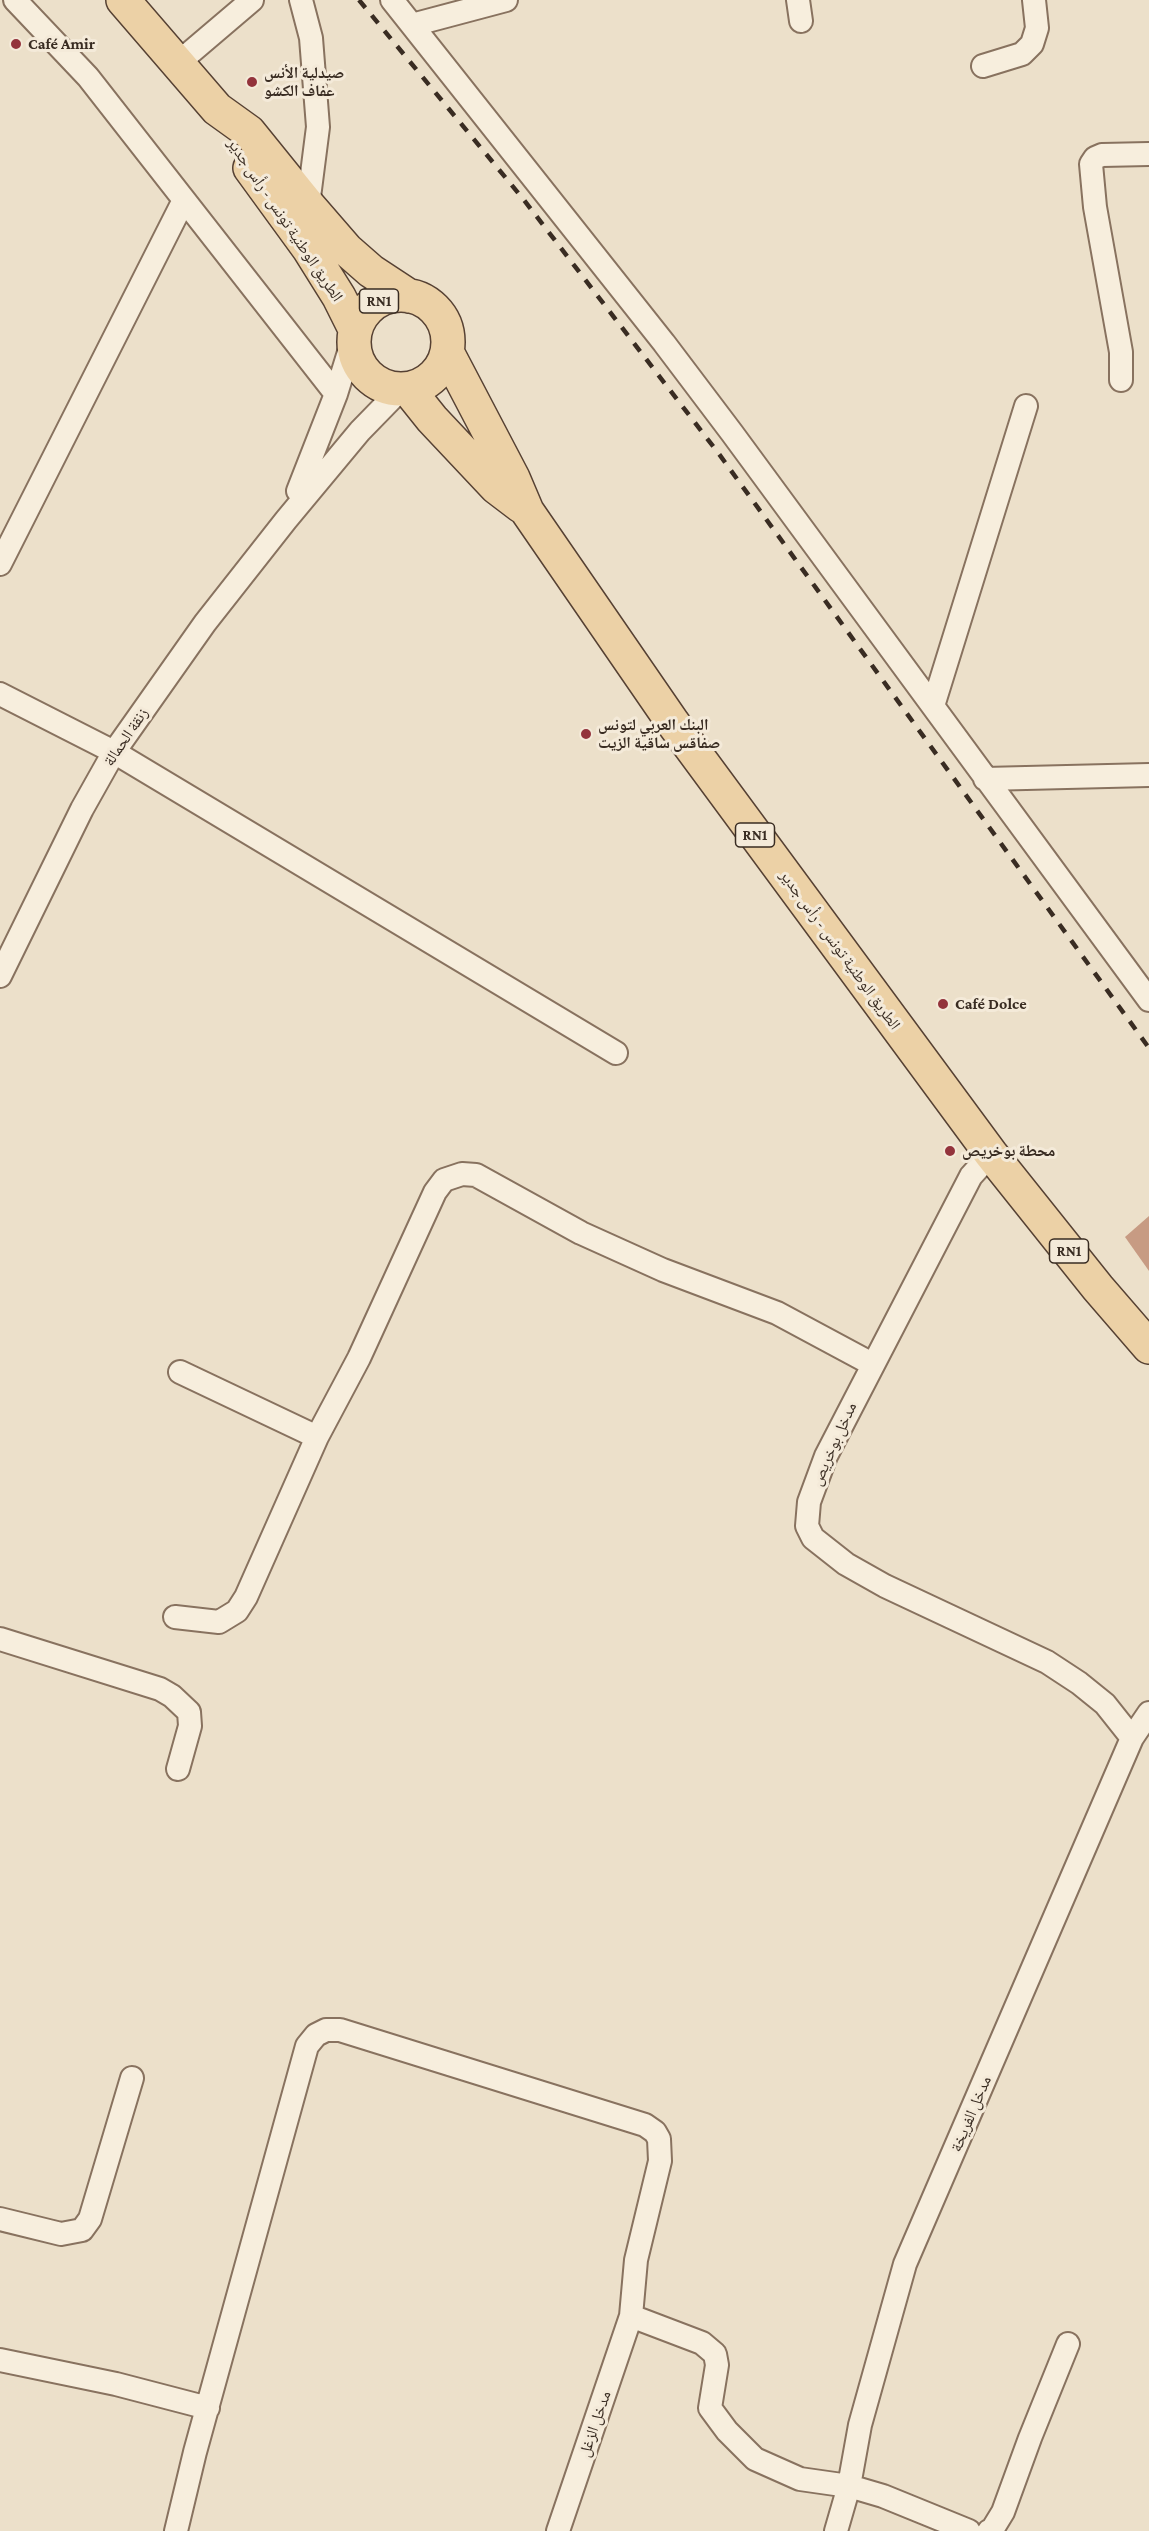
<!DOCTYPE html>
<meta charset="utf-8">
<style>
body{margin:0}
canvas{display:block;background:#ece0ca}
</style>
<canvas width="1149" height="2531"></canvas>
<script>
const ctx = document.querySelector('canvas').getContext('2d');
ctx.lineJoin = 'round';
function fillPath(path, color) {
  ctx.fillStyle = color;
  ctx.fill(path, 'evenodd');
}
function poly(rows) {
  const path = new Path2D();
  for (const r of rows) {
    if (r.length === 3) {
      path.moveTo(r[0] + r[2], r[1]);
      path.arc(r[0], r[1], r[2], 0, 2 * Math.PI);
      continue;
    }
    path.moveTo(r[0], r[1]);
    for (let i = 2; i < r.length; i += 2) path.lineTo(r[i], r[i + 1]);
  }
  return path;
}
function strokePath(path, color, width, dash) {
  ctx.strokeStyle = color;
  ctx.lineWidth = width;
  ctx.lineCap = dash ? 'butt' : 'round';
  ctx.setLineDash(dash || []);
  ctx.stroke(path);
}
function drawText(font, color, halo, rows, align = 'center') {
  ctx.font = font + ' "Crimson Pro","Noto Naskh Arabic",serif';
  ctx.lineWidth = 6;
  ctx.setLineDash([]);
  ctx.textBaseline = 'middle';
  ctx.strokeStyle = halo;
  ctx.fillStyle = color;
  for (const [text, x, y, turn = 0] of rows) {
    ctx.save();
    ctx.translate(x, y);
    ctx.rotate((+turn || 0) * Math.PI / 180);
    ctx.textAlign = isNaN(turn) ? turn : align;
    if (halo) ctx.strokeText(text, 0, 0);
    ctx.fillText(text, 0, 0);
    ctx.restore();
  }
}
fillPath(poly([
 [1149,1216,1149,1271,1125,1237]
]), '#c79b83');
const minor = poly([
 [15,0,88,77,336,394],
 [301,0,311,38,318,127,308,205],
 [392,0,664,343,732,433,1149,1000],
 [798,0,801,21],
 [412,25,506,0],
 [178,63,252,0],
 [983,66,1022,54,1032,44,1037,28,1034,0],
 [1121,380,1121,352,1095,207,1091,164,1095,158,1102,155,1149,154],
 [298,491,336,394,354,336],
 [0,564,184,200],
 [0,694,114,752,616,1053],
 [933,706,1026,406],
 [985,779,1149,775],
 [0,976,82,809,114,752,205,623,286,520,360,431,400,390],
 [991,1154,971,1176,826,1456,809,1502,807,1526,813,1538,846,1564,885,1586,1047,1662,1079,1683,1105,1704,1132,1738],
 [180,1372,317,1437,359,1358,435,1192,444,1180,462,1174,476,1175,581,1233,663,1270,777,1313,872,1364],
 [175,1617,219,1622,237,1611,246,1597,317,1437],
 [0,1639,160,1689,172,1696,189,1712,190,1726,178,1769],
 [0,2219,61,2234,82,2230,90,2219,132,2078],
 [631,2316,702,2343,715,2354,717,2365,710,2408,727,2431,755,2459,800,2479,849,2486,883,2496,969,2531],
 [0,2360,116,2384,208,2408],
 [176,2531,195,2452,307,2046,316,2035,326,2030,340,2030,645,2125,655,2132,659,2139,660,2161,636,2260,631,2316,558,2531],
 [836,2531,849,2486,860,2425,905,2264,1132,1738,1149,1713],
 [989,2531,992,2530,1003,2512,1030,2438,1068,2344]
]);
const primary = poly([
 [123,0,217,109,249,132,308,205,347,250,371,271,409,296],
 [250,168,309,249,339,297,355,329],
 [401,342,47],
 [447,352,513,478,527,511,673,723,991,1154,1098,1288,1149,1347],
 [408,389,432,419,496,487,521,506]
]);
strokePath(minor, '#88725f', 26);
strokePath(primary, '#564133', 36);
strokePath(minor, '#f7eedd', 22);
strokePath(primary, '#ecd1a6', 33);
strokePath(poly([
 [359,0,524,200,719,454,1149,1048]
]), '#392c22', 4.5, [10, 10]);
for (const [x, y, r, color] of [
 [16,44,6,"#93333b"],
 [252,82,6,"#93333b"],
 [586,734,6,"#93333b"],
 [943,1004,6,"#93333b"],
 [950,1151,6,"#93333b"]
]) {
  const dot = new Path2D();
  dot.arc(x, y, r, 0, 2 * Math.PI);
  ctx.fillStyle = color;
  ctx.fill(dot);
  strokePath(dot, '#f4ead9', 2);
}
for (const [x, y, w] of [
 [379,301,39],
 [755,835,39],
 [1069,1251,39]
]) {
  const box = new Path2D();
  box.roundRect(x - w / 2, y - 12, w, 24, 4.5);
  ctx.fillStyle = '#f4ead9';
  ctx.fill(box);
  strokePath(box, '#392c22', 1.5);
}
drawText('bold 15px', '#392c22', null, [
 ["RN1",379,301],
 ["RN1",755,835],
 ["RN1",1069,1251]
]);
drawText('bold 16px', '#392c22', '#f4ead9', [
 ["Café Amir",28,44],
 ["صيدلية الأنس",264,73],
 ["عفاف الكشو",264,91],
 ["البنك العربي لتونس",598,725],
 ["صفاقس ساقية الزيت",598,743],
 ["Café Dolce",955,1004],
 ["محطة بوخريص",962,1151]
], 'left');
drawText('16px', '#392c22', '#f4ead9', [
 ["الطريق الوطنية تونس - رأس جدير",285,220,56],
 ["زنقة الحمالة",126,737,-56],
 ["الطريق الوطنية تونس - رأس جدير",840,950,54],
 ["مدخل بوخريص",834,1444,-66],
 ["مدخل الفريخة",971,2114,-67],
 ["مدخل الزغل",595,2424,-71]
]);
</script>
